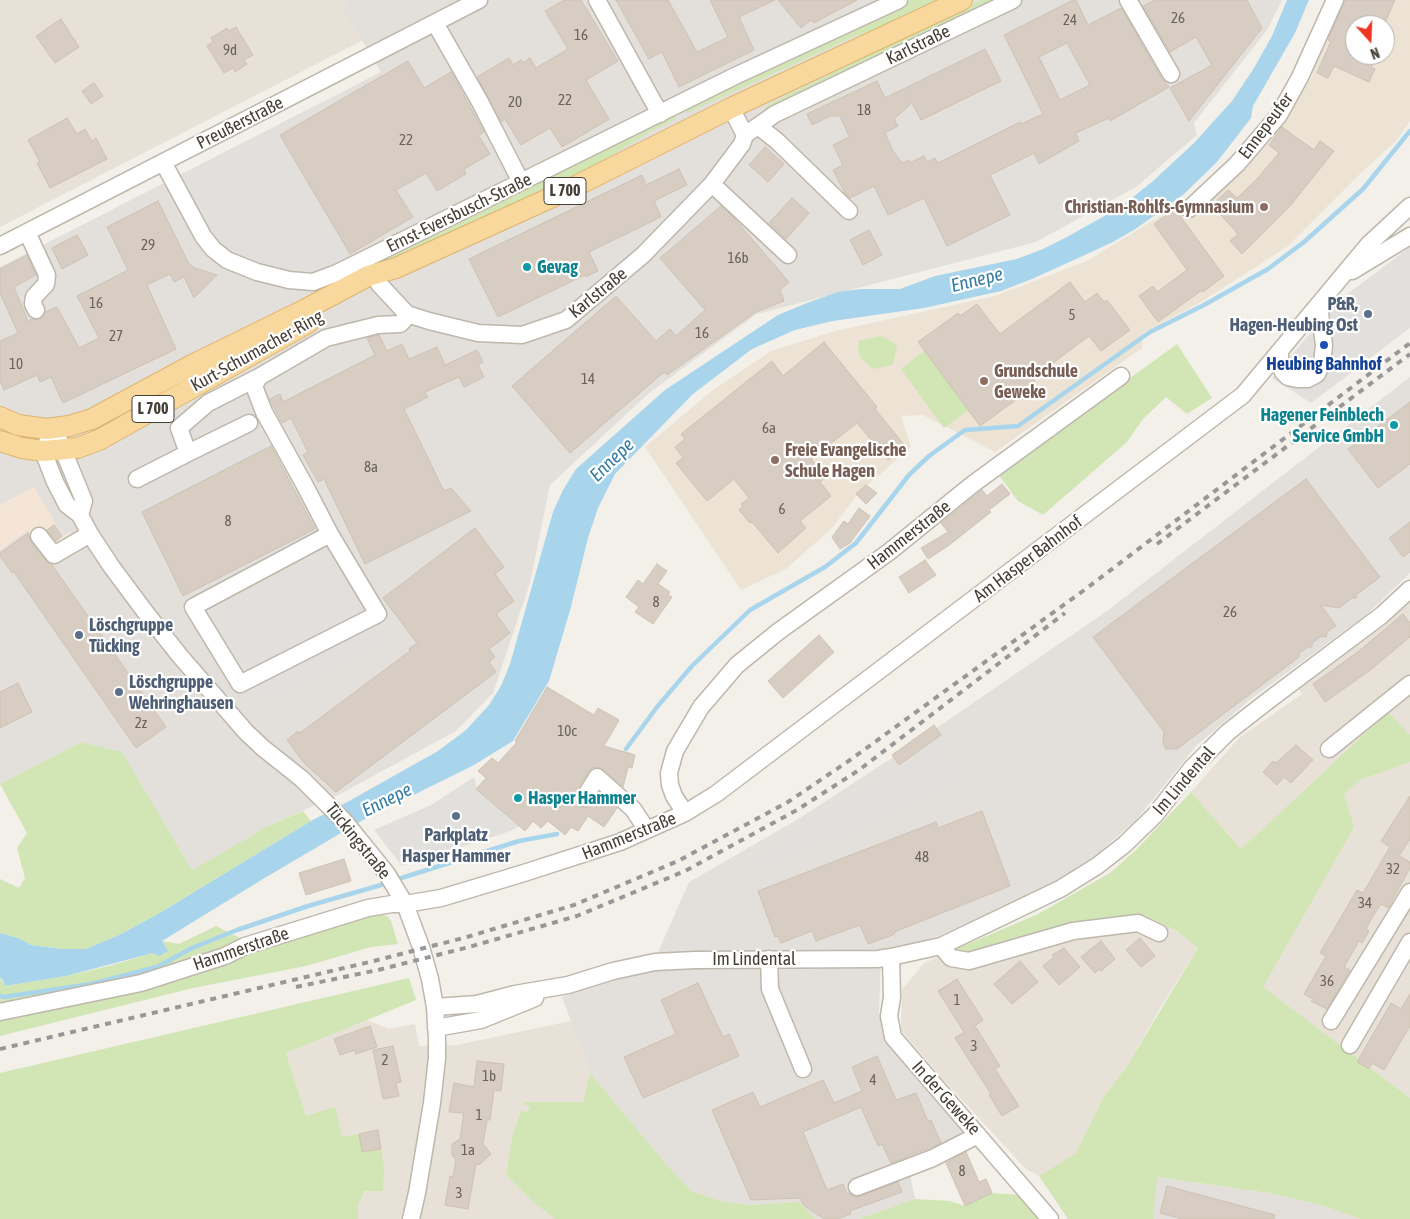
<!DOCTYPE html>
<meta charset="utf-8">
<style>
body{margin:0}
#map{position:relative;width:1410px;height:1219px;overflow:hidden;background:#f3f0e9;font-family:"Asap Condensed",sans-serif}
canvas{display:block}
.north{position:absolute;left:1345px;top:15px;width:50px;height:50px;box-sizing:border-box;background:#fff;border:1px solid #b5b3af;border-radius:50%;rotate:160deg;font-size:14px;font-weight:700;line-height:20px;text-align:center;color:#474038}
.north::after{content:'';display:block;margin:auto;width:18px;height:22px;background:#ec3727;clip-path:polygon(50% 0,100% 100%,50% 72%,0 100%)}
</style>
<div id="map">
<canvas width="1410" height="1219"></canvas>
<div class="north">N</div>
</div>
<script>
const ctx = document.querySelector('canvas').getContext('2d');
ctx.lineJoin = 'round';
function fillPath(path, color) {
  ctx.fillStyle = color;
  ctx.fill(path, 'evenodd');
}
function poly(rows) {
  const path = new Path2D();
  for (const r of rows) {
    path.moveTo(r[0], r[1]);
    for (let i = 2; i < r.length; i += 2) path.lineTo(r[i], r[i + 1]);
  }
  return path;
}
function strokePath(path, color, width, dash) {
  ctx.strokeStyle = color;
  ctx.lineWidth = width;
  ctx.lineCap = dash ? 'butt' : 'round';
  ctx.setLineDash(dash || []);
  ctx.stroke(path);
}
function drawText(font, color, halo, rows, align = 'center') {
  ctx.font = font + ' "Asap Condensed",sans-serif';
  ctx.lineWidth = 4.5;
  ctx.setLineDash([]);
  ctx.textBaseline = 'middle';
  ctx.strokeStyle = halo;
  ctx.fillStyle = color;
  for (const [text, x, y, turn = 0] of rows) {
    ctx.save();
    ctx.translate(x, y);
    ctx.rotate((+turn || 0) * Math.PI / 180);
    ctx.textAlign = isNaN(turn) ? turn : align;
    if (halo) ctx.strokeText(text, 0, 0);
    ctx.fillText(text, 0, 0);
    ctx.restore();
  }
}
fillPath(poly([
 [0,0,349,0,342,7,363,40,0,227],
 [1410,599,1410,735,1388,712,1241,849,1191,792,1239,738,1302,694,1297,687],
 [1410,762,1410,1098,1262,987,1353,827,1344,794,1359,780],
 [1151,918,1177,931,1198,948,1163,1003,1127,1066,1104,1096,1076,1153,1039,1176,1026,1169,941,1077,901,1030,902,990,924,963,954,950,1121,920],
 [367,1020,389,1029,415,1024,419,1046,457,1045,571,1021,590,1073,583,1102,530,1107,527,1112,521,1110,512,1137,506,1175,534,1203,555,1219,358,1219,358,1205,366,1191,383,1191,381,1149,362,1152,342,1137,306,1116,286,1053]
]), '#e7e1d7');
fillPath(poly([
 [34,487,53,519,52,521,63,536,70,532,79,545,51,563,28,530,0,550,0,505]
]), '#f4e5d6');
fillPath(poly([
 [349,0,911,0,685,108,851,38,880,28,941,0,981,0,822,78,767,105,765,108,999,0,1282,0,1267,30,1194,123,1197,135,1136,187,1036,242,757,314,649,393,550,485,530,583,493,693,456,731,340,794,268,826,192,870,122,752,81,742,0,784,0,550,28,530,51,563,79,545,70,532,63,536,52,520,53,519,34,487,0,505,0,267,381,72,342,7],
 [675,119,650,132,348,277],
 [1410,377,1410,573,1365,616,1252,698,1196,746,1136,820,1097,854,1055,883,934,938,881,952,879,1013,885,1037,974,1144,910,1174,915,1199,858,1219,815,1219,799,1202,751,1205,725,1202,691,1191,667,1165,590,1073,562,997,651,968,689,882,795,821,909,747,1107,611],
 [1156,1177,1269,1193,1317,1204,1361,1219,1153,1219]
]), '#e3dfda');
fillPath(poly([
 [1341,0,1410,0,1410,121,1396,141,1364,170,1288,246,1201,302,1143,333,1142,348,995,452,923,415,901,416,911,447,858,494,832,528,786,569,741,590,645,447,713,390,771,351,835,331,995,296,1087,261,1165,213,1182,201,1192,214,1247,164,1312,77,1314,64],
 [1355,25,1385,25,1385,55,1355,55]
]), '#ece3d4');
fillPath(poly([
 [911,0,941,0,880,28,851,38,687,113,684,108],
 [981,0,999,0,767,111,765,108,767,105,822,78],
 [673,113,676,119,650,132,582,174,518,204,347,278,352,271],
 [882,336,897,345,893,364,888,366,873,369,861,358,858,350,859,341],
 [1177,344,1212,398,1187,414,1166,397,1143,419,1127,442,1043,515,1018,501,998,474],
 [925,350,970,409,944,428,901,369],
 [1388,712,1410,735,1410,762,1360,780,1344,794,1354,827,1263,987,1410,1098,1410,1219,1361,1219,1317,1204,1269,1193,1157,1177,1153,1219,1068,1219,1039,1176,1076,1153,1104,1096,1127,1066,1198,948,1177,931,1151,918,1121,920,968,957,954,950,1038,914,1110,873,1136,850,1191,792,1241,849],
 [81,742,122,752,192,870,268,826,303,811,311,821,158,914,121,934,86,949,62,949,31,945,18,938,0,933,0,879,19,888,25,878,17,848,27,833,0,784],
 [375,913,387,916,391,921,398,944,371,947,306,966,193,988,0,1036,0,978,5,986,66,976,109,966,153,953,162,941,179,944,216,926,256,946],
 [409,978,416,1000,286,1053,306,1116,335,1107,342,1137,359,1134,362,1152,381,1149,384,1168,383,1191,365,1191,358,1205,358,1219,0,1219,0,1073],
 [590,1073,667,1165,691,1191,725,1202,751,1205,799,1202,815,1219,555,1219,534,1203,506,1175,512,1137,521,1110,527,1112,530,1107,524,1104,524,1102,583,1102],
 [992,1193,1019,1195,1039,1219,858,1219,915,1199,950,1201,965,1206]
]), '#d2e5b4');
fillPath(poly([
 [274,127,350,254,329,267,318,271,301,272,258,264,234,254,215,237,184,182,182,174],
 [1410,247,1410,328,1311,403,1272,378,1338,301],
 [469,260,499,320,483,325,415,308,405,301,408,283],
 [245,397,271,446,142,512,111,452,169,423,202,418],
 [323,549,384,645,279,698,251,698,214,611],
 [941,735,966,782,919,800,901,813,757,869,753,857,789,841,787,832,807,819,805,816,875,779,872,773,896,762,899,765],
 [474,777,477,788,519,827,505,833,402,866,374,830,431,805]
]), '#e2e0dd');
fillPath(poly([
 [1287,0,1309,0,1295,33,1253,106,1251,118,1217,162,1184,194,1137,228,1113,242,1076,259,1032,279,1001,291,924,308,833,321,795,330,752,349,693,394,615,474,598,508,588,538,571,607,549,681,513,741,474,765,363,820,263,879,162,941,168,951,159,956,153,953,66,976,5,986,2,979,0,978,0,933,18,938,31,945,62,949,86,949,121,934,158,914,311,821,349,801,438,751,466,730,489,705,501,686,510,664,553,512,563,490,576,469,665,390,778,315,807,303,838,292,861,289,900,289,935,276,1017,259,1043,249,1067,237,1122,206,1153,181,1194,143,1232,101,1254,68,1272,36]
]), '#a9d5ec');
strokePath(poly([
 [626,749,657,707,692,666,750,610,825,567,856,543,909,475,929,456,965,430,1018,426,1150,332,1204,305,1268,269,1304,242,1363,189,1410,131],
 [395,880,519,841,557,834],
 [0,996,4,997,91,984,157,967,192,948,237,930,308,906,388,883]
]), '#a9d5ec', 4.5);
const building = poly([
 [564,0,581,0,618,61,586,80,609,119,562,147,550,128,521,145,505,119,501,122,477,77,509,58,513,65,521,60,523,63,530,58,536,68,568,49,545,11,564,0],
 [616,0,668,0,697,52,728,37,710,0,775,0,739,17,754,50,679,87,662,52,649,59,616,0],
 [778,0,857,0,814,23,811,20,801,28,778,0],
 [1073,0,1076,0,1088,25,1121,8,1162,79,1169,87,1110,121,1109,118,1076,133,1079,141,1039,164,1034,153,990,175,1010,215,947,246,924,198,888,215,874,186,850,198,845,193,833,170,843,165,833,145,849,137,846,129,840,116,830,116,812,125,807,114,877,81,885,98,985,49,1001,81,921,120,912,103,894,119,898,126,885,133,893,151,902,163,909,160,910,163,924,156,927,162,935,158,938,163,1020,122,1021,124,1043,114,1004,35,1073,0],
 [1067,43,1090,85,1060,100,1039,57,1067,43],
 [1155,0,1247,0,1262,28,1189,121,1170,88,1212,65,1196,37,1170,52,1143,6,1155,0],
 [1345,0,1395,0,1384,25,1355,25,1355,55,1377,55,1371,67,1375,69,1369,82,1334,66,1328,78,1317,73,1331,41,1328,40,1345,0],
 [61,19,79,47,55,63,36,36,61,19],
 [236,27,253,55,244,60,247,64,235,72,233,68,224,73,207,46,213,42,211,38,227,28,229,31,236,27],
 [408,61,424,88,451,72,484,132,479,136,490,154,464,169,466,174,437,191,426,173,396,190,413,217,350,254,280,135,408,61],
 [94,83,103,96,91,104,82,91,94,83],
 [67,118,77,134,85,129,92,141,96,138,107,159,50,188,37,163,40,162,28,140,67,118],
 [1282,127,1314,150,1320,141,1334,151,1291,205,1242,254,1230,241,1238,234,1212,205,1228,190,1237,198,1257,179,1279,153,1269,145,1282,127],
 [765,147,784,164,768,182,749,165,765,147],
 [679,169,687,185,654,201,661,217,589,252,598,271,586,277,585,275,498,317,469,259,642,175,646,185,679,169],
 [792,198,809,213,786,239,769,223,792,198],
 [158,201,189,264,195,268,217,275,194,298,184,277,174,282,170,274,147,285,176,349,63,403,51,377,40,382,37,375,4,390,0,380,0,341,18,333,0,293,0,269,27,255,36,275,14,287,28,321,32,319,41,319,45,312,57,307,79,348,99,338,77,296,128,270,107,227,158,201],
 [721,206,733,217,789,282,780,290,784,301,756,312,667,375,664,372,570,453,512,386,616,296,656,341,670,329,676,336,705,310,660,258,721,206],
 [1175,209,1224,276,1203,292,1202,290,1158,322,1139,296,1153,286,1157,292,1187,270,1154,224,1175,209],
 [869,230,882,255,863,265,850,240,869,230],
 [77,235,88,255,62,269,52,248,77,235],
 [1070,282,1085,302,1097,293,1104,302,1107,300,1130,330,1101,351,1089,336,1032,379,1035,381,1018,394,1020,397,980,426,918,342,958,313,960,316,977,304,1000,334,1070,282],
 [379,335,387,351,402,344,409,359,437,347,445,365,477,350,483,362,478,365,484,377,464,387,459,377,425,392,428,397,404,409,444,491,451,488,471,511,365,564,324,479,318,482,303,455,308,452,291,418,282,423,270,399,280,394,283,402,375,355,367,338,379,335],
 [824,342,877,407,875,409,905,446,888,460,857,423,811,459,826,477,820,482,831,496,800,521,806,528,778,553,752,522,750,523,739,510,743,506,741,504,749,498,734,479,707,501,676,463,683,458,675,447,685,439,681,434,772,361,783,376,824,342],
 [1410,402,1410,464,1378,488,1348,449,1410,402],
 [271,446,315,529,183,596,142,512,271,446],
 [1306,479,1380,577,1356,595,1356,598,1352,598,1339,608,1321,605,1336,626,1327,632,1326,637,1322,636,1312,643,1312,647,1308,647,1299,653,1299,657,1177,749,1166,749,1163,744,1164,732,1093,637,1306,479],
 [1002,484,1010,494,989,510,991,512,948,546,928,559,921,548,948,532,941,523,982,490,987,496,1002,484],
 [866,485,877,493,866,504,856,494,866,485],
 [859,508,870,516,850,543,840,549,832,537,844,521,848,524,859,508],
 [1410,522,1410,552,1403,557,1389,538,1410,522],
 [54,525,62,536,56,541,47,530,54,525],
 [475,528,504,567,495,574,514,601,496,614,510,633,489,649,495,657,489,662,496,672,336,792,304,763,287,740,298,731,300,733,410,651,409,649,417,643,383,598,475,528],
 [28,533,31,542,46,561,52,565,166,727,136,748,14,572,12,573,0,556,0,553,28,533],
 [925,560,936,575,909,593,899,577,925,560],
 [657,564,667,571,658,584,670,592,668,595,672,597,653,624,635,612,639,607,626,597,638,580,643,584,657,564],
 [1403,614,1410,623,1410,637,1369,671,1325,702,1313,684,1359,651,1403,614],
 [819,635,834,652,783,698,768,681,819,635],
 [18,683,32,712,0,728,0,692,18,683],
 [547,687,594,715,598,708,619,720,604,746,635,755,632,768,628,767,623,787,604,770,598,767,592,768,589,771,575,793,575,802,579,807,584,808,589,807,599,792,617,808,604,827,588,816,578,831,571,827,565,835,548,821,541,828,533,821,525,831,476,789,486,778,478,771,492,758,498,763,517,742,515,741,547,687],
 [934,725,941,735,899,765,892,755,934,725],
 [1296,745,1313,760,1291,783,1284,777,1277,785,1263,772,1273,761,1276,763,1296,745],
 [1410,796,1410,839,1399,856,1410,862,1410,868,1388,908,1381,904,1373,916,1366,929,1369,931,1362,943,1359,941,1344,967,1350,970,1327,1009,1311,1001,1313,999,1304,994,1326,956,1320,953,1357,890,1363,893,1390,847,1381,841,1410,796],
 [982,811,1010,886,894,932,895,934,868,944,860,925,816,941,812,931,781,943,778,936,775,937,758,891,936,822,938,828,982,811],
 [344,859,351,881,306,895,299,873,344,859],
 [1140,938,1155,956,1141,967,1126,950,1140,938],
 [1101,941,1115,959,1101,971,1100,969,1095,973,1081,957,1101,941],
 [1064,948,1080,967,1059,985,1043,966,1054,957,1052,955,1064,948],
 [1020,961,1038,982,1012,1004,994,984,1020,961],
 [957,979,983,1020,975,1026,1000,1066,995,1069,1019,1106,1002,1116,989,1095,991,1094,955,1038,964,1032,938,991,957,979],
 [698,983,723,1037,729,1034,739,1056,643,1098,624,1057,676,1034,661,1000,698,983],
 [1410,994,1410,1026,1384,1070,1372,1063,1369,1069,1357,1062,1391,1003,1401,1009,1410,994],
 [370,1026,377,1047,356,1054,355,1050,340,1055,334,1039,370,1026],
 [393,1046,401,1082,396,1083,399,1096,383,1099,373,1050,393,1046],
 [877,1056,896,1100,916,1093,928,1121,931,1120,941,1143,891,1163,882,1144,878,1146,861,1107,803,1132,827,1190,843,1184,847,1194,849,1193,855,1197,860,1196,898,1182,902,1192,850,1211,851,1214,837,1219,824,1219,803,1205,800,1198,751,1200,712,1110,753,1092,760,1107,823,1080,834,1103,862,1091,852,1067,877,1056],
 [477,1061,504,1064,501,1091,494,1090,490,1120,487,1120,483,1144,491,1154,479,1165,476,1164,468,1209,445,1205,450,1176,453,1177,456,1160,452,1155,452,1144,460,1139,464,1113,449,1112,454,1083,474,1087,477,1061],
 [378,1130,381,1149,362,1152,359,1134,378,1130],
 [966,1152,979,1182,986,1179,992,1193,965,1206,946,1163,966,1152],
 [1167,1186,1275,1215,1274,1219,1182,1219,1160,1213,1167,1186]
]);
fillPath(building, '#d7cdc2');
strokePath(building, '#cfc2b3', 1);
const minor = poly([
 [597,0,660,114],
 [1128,0,1171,74],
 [435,23,480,102,521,182],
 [731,108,745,135],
 [758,126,777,141,849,211],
 [163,162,203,236,213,249,227,260,257,272,289,280,313,282,337,273,735,76,899,0],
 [712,184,788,255],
 [1189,209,1237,164,1279,115,1300,77,1335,0],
 [27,232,47,275,46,284,34,297,33,304,36,310],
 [0,246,479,0],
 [1352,271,1410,236],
 [379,284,407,314,429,321,478,333,522,335,566,320,643,255,712,184,742,144,745,135,775,114,1013,0],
 [1280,352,1280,365,1283,372,1288,377,1297,379,1308,379,1317,374,1322,363,1324,345,1319,305],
 [54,428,43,451,55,482,67,505,80,515,90,534,111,566,146,613,180,656,246,732,263,748,302,779,345,822,387,874,405,904,421,947,430,979,435,1007,437,1039,437,1058,432,1103,417,1193,411,1219],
 [59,440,84,501,80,515],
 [188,453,249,423],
 [137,479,188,453,179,428,208,403,259,377],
 [330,534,193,607,240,684,378,614,330,534,304,484,264,412,254,386,259,377,326,338,378,325,400,324,404,320,407,314],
 [39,536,54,555,90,534],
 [1329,749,1410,684],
 [584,798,597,777,633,809,647,830],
 [685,813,674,796,670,785,669,773,675,751,701,707,737,665,779,631,889,552,973,484,1121,376],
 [941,946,951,958,969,961,1073,931,1138,923,1159,933],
 [891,957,892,997,889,1016,893,1037,1050,1219],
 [769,959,770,989,803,1069],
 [435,1007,477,1004,515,994,568,985,613,971,655,962,695,960,878,959,891,957,941,946,1060,889,1097,866,1124,845,1155,815,1191,769,1228,732,1269,700,1382,615,1410,589],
 [0,1012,141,983,225,956,245,946,368,908,392,904,405,904,441,898,524,873,620,842,685,813,716,794,1243,395,1368,245,1410,206],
 [1331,1021,1410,892],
 [436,1028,481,1020,535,998],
 [1350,1045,1410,942],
 [857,1187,933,1158,978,1135]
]);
const major = poly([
 [0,417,18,425,47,429,69,426,92,419,194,364,306,309,368,276,396,268,570,189,731,108,962,0],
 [0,441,22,448,43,451,77,448,99,440,308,323]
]);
strokePath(minor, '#beb7ac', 19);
strokePath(major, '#ddb46e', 22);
strokePath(minor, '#fff', 16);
strokePath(major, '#f8d89d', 20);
strokePath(poly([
 [1157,544,1410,354],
 [296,987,378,970,469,947,577,916,685,871,797,810,859,770,1065,613],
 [0,1049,374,961,467,937,574,905,678,861,788,802,850,760,1087,588,1410,343]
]), '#979797', 4, [6, 6]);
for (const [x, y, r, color] of [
 [1264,207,5,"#8d6e63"],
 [527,267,5,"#0f9aa8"],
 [1368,314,5,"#5c6f8a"],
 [1324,345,5,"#1a4fb4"],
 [984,381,5,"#8d6e63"],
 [1394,425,5,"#0f9aa8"],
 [775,460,5,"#8d6e63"],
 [79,635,5,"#5c6f8a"],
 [119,692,5,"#5c6f8a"],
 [518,798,5,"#0f9aa8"],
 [456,816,5,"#5c6f8a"]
]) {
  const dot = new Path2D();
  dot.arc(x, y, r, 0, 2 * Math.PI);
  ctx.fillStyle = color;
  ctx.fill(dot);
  strokePath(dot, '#fff', 2);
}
drawText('15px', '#6b635a', null, [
 ["26",1178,18],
 ["24",1070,20],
 ["16",581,35],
 ["9d",230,50],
 ["22",565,100],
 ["20",515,102],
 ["18",864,110],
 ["22",406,140],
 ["29",148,245],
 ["16b",738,258],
 ["16",96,303],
 ["5",1072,315],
 ["16",702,333],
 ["27",116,336],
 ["10",16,364],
 ["14",588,379],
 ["6a",769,428],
 ["8a",371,467],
 ["6",782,509],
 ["8",228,521],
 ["8",656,602],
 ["26",1230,612],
 ["2z",141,723],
 ["10c",567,731],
 ["48",922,857],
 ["32",1393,869],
 ["34",1365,903],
 ["36",1327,981],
 ["1",957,1000],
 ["3",974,1046],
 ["2",385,1060],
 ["1b",489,1076],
 ["4",873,1080],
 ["1",479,1115],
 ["1a",468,1150],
 ["8",962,1171],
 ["3",459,1193]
]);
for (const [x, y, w] of [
 [565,191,42],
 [153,409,42]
]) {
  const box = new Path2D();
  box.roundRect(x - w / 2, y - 13.5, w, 27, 4);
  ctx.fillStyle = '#fff';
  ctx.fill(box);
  strokePath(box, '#474038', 1);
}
drawText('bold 16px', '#474038', null, [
 ["L 700",565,191],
 ["L 700",153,409]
]);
drawText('18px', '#474038', '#fff', [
 ["Karlstraße",918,45,-26],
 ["Preußerstraße",240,123,-27],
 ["Ennepeufer",1266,126,-53],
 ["Ernst-Eversbusch-Straße",459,213,-26],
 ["Karlstraße",598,293,-39],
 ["Kurt-Schumacher-Ring",257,351,-29],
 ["Hammerstraße",909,535,-38],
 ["Am Hasper Bahnhof",1028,559,-37],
 ["Im Lindental",1184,781,-49],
 ["Hammerstraße",629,836,-22],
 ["Tückingstraße",358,841,51],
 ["Hammerstraße",241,949,-19],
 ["Im Lindental",754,959],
 ["In der Geweke",946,1098,48]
]);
drawText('bold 18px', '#785e54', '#fff', [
 ["Christian-Rohlfs-Gymnasium",1254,207,"right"],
 ["Grundschule",994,371],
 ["Geweke",994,392],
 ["Freie Evangelische",785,450],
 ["Schule Hagen",785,471]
], 'left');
drawText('bold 18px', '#0d838f', '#fff', [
 ["Gevag",537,267],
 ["Hagener Feinblech",1384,415,"right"],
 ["Service GmbH",1384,436,"right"],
 ["Hasper Hammer",528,798]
], 'left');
drawText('bold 18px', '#4e5e75', '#fff', [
 ["P&R,",1358,304,"right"],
 ["Hagen-Heubing Ost",1358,325,"right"],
 ["Löschgruppe",89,625],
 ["Tücking",89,646],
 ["Löschgruppe",129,682],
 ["Wehringhausen",129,703],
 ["Parkplatz",456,835,"center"],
 ["Hasper Hammer",456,856,"center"]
], 'left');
drawText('bold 18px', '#164399', '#fff', [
 ["Heubing Bahnhof",1324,364]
]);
drawText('italic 19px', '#357da4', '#fff', [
 ["Ennepe",977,280,-14],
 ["Ennepe",612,460,-44],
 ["Ennepe",387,800,-26]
]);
</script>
